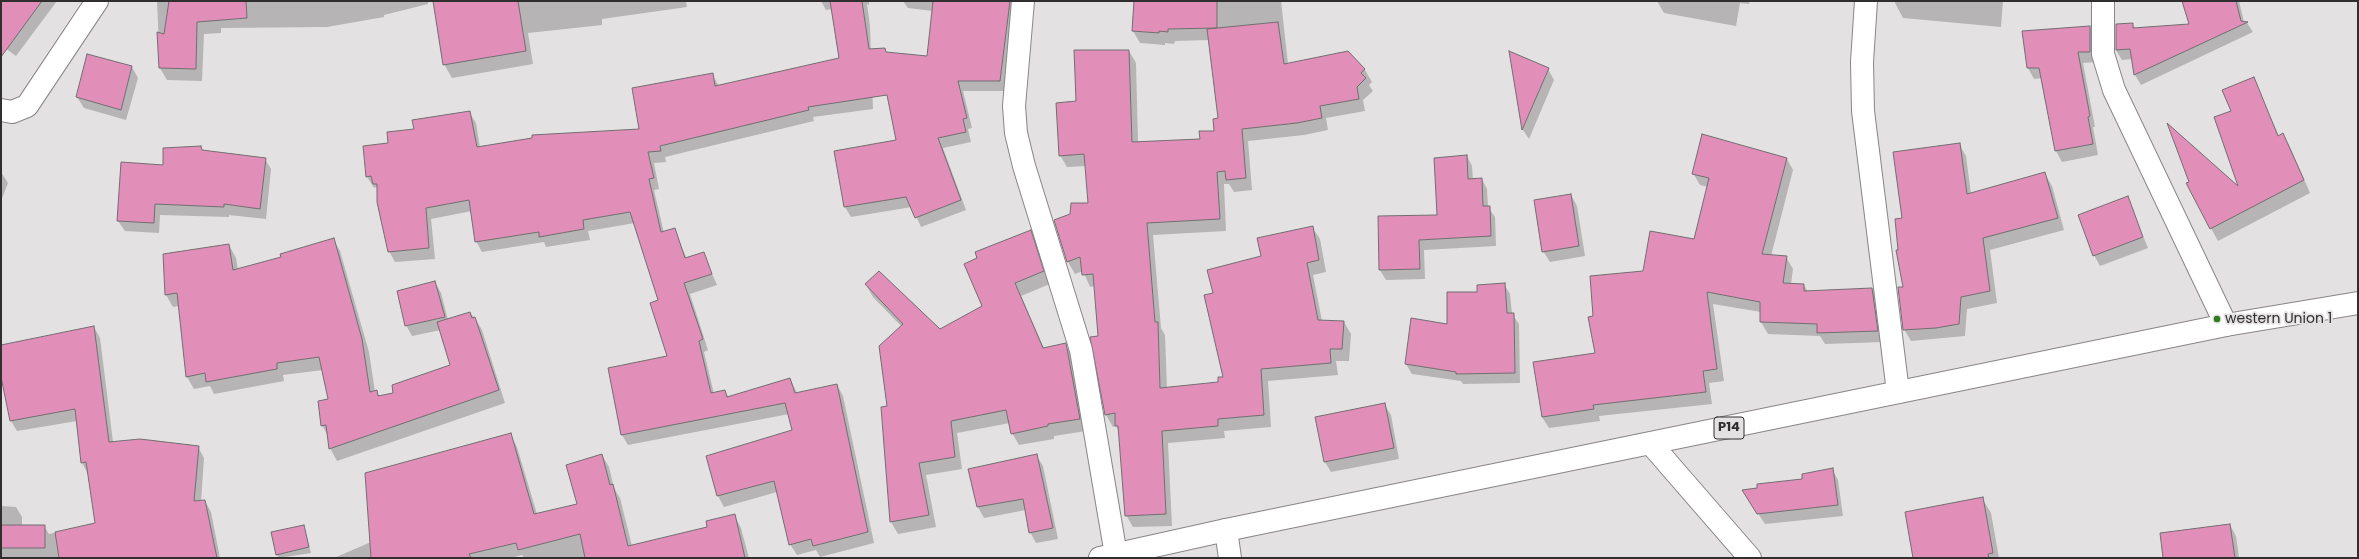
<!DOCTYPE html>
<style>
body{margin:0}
#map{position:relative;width:2359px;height:559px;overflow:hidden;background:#e4e1e2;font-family:Poppins,sans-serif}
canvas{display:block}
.frame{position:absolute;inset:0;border:2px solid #302e2f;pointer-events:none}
</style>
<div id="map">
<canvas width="2359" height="559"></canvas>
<div class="frame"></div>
</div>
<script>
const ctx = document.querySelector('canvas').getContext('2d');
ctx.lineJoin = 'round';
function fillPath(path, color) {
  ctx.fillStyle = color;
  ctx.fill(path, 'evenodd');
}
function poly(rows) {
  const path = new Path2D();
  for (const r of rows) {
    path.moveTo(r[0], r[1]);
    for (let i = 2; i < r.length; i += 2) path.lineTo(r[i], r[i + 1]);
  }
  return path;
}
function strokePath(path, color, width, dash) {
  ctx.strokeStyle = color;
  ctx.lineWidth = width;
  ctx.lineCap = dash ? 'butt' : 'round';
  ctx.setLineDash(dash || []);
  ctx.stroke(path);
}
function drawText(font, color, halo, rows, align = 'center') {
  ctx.font = font + ' Poppins,sans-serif';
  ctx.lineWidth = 3.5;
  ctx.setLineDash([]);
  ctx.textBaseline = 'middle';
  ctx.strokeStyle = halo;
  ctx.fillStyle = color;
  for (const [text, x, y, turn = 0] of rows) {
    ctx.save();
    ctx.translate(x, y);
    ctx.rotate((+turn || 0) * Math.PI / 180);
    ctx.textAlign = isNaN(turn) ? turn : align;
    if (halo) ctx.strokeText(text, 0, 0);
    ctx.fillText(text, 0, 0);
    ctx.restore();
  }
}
fillPath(poly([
 [1,1,57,1,16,56,1,45],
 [157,1,428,1,428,4,384,15,384,17,327,27,221,28,221,33,204,34,202,81,167,80,160,68],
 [434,1,686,1,687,7,602,19,602,25,528,33,533,64,452,78,444,64],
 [821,1,869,1,869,5,867,4,870,26,873,109,813,117,814,121,665,157,666,162,654,163,659,189,654,190,664,233,674,229,687,259,703,253,717,285,690,294,708,350,704,352,714,394,725,391,729,398,790,379,797,393,837,385,843,396,874,543,820,557,816,550,797,555,790,544,777,492,724,507,718,496,707,457,793,431,789,414,628,445,622,435,669,357,659,301,635,223,588,231,590,240,546,247,544,242,482,252,476,241,472,211,431,219,435,259,395,262,389,251,378,190,376,187,374,188,367,177,364,147,389,144,415,130,469,112,476,123,480,148,641,130,712,74,719,86,840,59,832,9,826,10],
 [903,1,1011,1,1016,10,1006,91,963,91,972,128,968,129,971,142,943,148,966,210,921,227,912,207,851,217,845,207,835,151,897,141,928,57,932,11,908,8],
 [1134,1,1281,1,1288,64,1347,52,1365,70,1372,82,1369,85,1373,91,1363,100,1365,111,1326,118,1328,130,1304,135,1248,141,1252,190,1234,192,1229,184,1224,184,1226,231,1153,235,1161,328,1165,335,1167,388,1219,383,1224,378,1214,294,1262,257,1312,227,1320,239,1326,272,1313,275,1322,321,1344,322,1351,334,1349,361,1336,361,1338,375,1268,381,1271,427,1224,431,1225,438,1168,443,1172,526,1133,527,1126,515,1119,432,1116,426,1113,427,1106,415,1095,286,1090,287,1083,271,1075,274,1068,262,1071,214,1089,204,1086,166,1067,167,1060,155,1077,102,1129,51,1136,63,1138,142,1201,140,1215,132,1220,119,1210,40,1175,41,1174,44,1165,43,1165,45,1140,43,1133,31],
 [1657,1,1750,1,1749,4,1740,3,1736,26,1664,13],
 [1894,1,2003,1,2001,27,1903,18],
 [2183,1,2239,1,2244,22,2247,23,2253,32,2141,85,2135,75,2132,59,2122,60,2116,50,2132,24,2135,28,2190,25],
 [2090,27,2096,37,2096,62,2083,63,2095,127,2093,127,2098,155,2062,162,2056,151,2042,78,2034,79,2028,68],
 [1510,53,1548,69,1554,80,1529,139,1523,130],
 [132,67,138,78,126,120,84,108,77,97],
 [2253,78,2279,136,2282,134,2290,147,2310,193,2218,241,2187,184,2240,190,2233,112],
 [1959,144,1966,156,1971,194,2045,174,2052,186,2064,230,1990,250,1997,303,1967,309,1965,336,1911,341,1904,329,1904,288,1899,251,1903,219],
 [201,147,203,151,265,159,271,169,266,219,229,215,229,217,160,215,159,233,125,231,118,221],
 [1467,156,1472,166,1473,180,1482,179,1487,189,1488,207,1495,217,1496,246,1424,250,1425,279,1386,280,1380,270,1438,216],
 [1787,159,1793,170,1771,256,1786,257,1793,269,1791,284,1804,285,1808,292,1872,289,1879,301,1884,342,1825,344,1820,336,1768,334,1761,322,1761,312,1713,304,1724,381,1709,383,1712,404,1599,416,1600,421,1549,428,1542,417,1596,354,1595,317,1643,272,1695,240,1708,187,1700,185,1693,173],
 [1,172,8,183,1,201],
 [1571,195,1577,206,1585,256,1550,262,1543,251],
 [2127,198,2148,248,2100,266,2094,255],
 [1030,231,1037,243,1050,284,1021,296,1044,348,1065,344,1072,356,1086,431,1054,436,1054,439,1019,445,1012,433,1010,423,957,433,962,469,926,475,936,527,898,534,891,522,882,408,888,406,902,327,873,297,866,285,940,330,983,307],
 [333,239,340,251,369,352,375,392,380,396,394,394,451,366,441,330,412,336,406,325,435,282,441,293,448,320,470,313,475,318,482,330,505,403,337,461,330,448,328,436,322,425,329,399,323,370,283,375,284,381,214,394,210,386,194,389,187,377,180,306,173,307,166,295,229,245,236,258,238,270,282,258],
 [1504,284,1510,294,1512,314,1519,324,1520,383,1463,384,1461,381,1412,374,1406,364,1478,293],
 [94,327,100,338,113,442,198,447,204,458,201,502,205,501,211,512,220,558,1,558,1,506,16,507,22,517,22,526,44,526,49,534,96,524,88,474,82,463,77,421,17,431,11,421,1,378,1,347],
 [1384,404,1391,415,1399,459,1331,472,1325,462],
 [510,434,517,447,537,514,578,505,602,455,609,467,614,488,620,498,632,546,708,527,734,515,741,528,749,558,524,558,522,555,511,558,334,558,371,542],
 [1036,455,1043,466,1058,539,1036,543,1030,532,1026,510,984,518,978,507],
 [1832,469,1838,480,1843,516,1765,524,1750,501],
 [1982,498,1991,513,1999,558,1914,558],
 [2230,525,2236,536,2239,558,2164,558],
 [304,526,311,553,279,558,277,555]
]), '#0003');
const building = poly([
 [1,1,42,1,1,57,1,1],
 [169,1,246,1,247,18,197,22,196,69,159,68,157,32,164,34,169,1],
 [433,1,518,1,526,51,443,65,433,1],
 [830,1,862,1,869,49,885,48,886,52,927,56,933,1,1010,1,1000,81,958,81,967,118,963,119,966,132,938,138,961,200,915,218,906,197,844,207,834,151,896,140,887,95,808,107,809,110,660,146,661,151,648,152,654,178,649,179,661,232,675,228,685,258,704,252,712,274,684,283,703,339,699,341,711,393,725,390,727,397,790,378,795,393,837,384,868,532,813,546,811,539,789,545,774,481,717,496,706,456,792,430,785,403,621,435,608,368,667,356,650,303,658,300,630,212,583,220,584,229,539,237,539,232,475,242,469,200,426,208,429,248,388,252,377,202,377,184,373,184,371,176,366,177,363,146,388,143,387,132,414,129,412,120,470,111,477,147,532,138,532,135,639,129,632,88,713,73,715,86,839,58,830,1],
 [1134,1,1217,1,1217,28,1168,29,1168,32,1159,31,1159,33,1132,31,1134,1],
 [2182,1,2236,1,2241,21,2248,22,2134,75,2130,49,2116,50,2116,24,2133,23,2133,28,2189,24,2182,1],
 [1278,22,1284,64,1348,51,1365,69,1361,73,1366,78,1357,87,1359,99,1320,106,1322,118,1297,123,1242,129,1246,178,1226,180,1225,171,1217,172,1220,219,1147,223,1155,322,1158,322,1160,388,1218,382,1218,377,1223,377,1204,295,1213,293,1207,270,1261,256,1257,238,1313,226,1319,260,1307,263,1318,320,1344,321,1342,349,1330,349,1331,363,1261,369,1264,415,1218,419,1218,426,1162,431,1166,514,1125,516,1118,426,1115,426,1115,413,1105,415,1090,337,1098,336,1093,274,1082,275,1080,257,1067,262,1054,220,1070,214,1071,203,1088,203,1084,154,1059,156,1056,103,1076,101,1074,50,1129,50,1132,142,1200,139,1199,131,1214,131,1213,119,1218,118,1207,29,1278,22],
 [2090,26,2090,52,2078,52,2090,116,2088,117,2093,144,2055,151,2039,68,2027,68,2022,31,2090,26],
 [1509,51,1549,68,1522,130,1509,51],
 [87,54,132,66,121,110,76,97,87,54],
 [2254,77,2278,136,2283,133,2304,180,2210,229,2186,183,2189,182,2167,123,2238,186,2214,117,2231,111,2222,90,2254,77],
 [1702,134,1787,158,1762,254,1787,256,1783,283,1804,284,1804,291,1872,288,1878,331,1817,333,1817,324,1760,322,1760,302,1707,292,1717,369,1703,371,1706,392,1593,405,1594,409,1542,417,1533,362,1595,353,1588,317,1593,316,1590,276,1643,271,1650,231,1694,239,1709,178,1692,174,1702,134],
 [1960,143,1967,194,2045,172,2058,218,1983,238,1990,291,1961,297,1959,324,1936,328,1903,330,1898,287,1903,287,1896,250,1898,250,1895,219,1902,218,1893,152,1960,143],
 [201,146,202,150,266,158,260,209,224,204,224,207,155,204,154,223,117,221,121,162,163,165,163,148,201,146],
 [1467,155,1468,179,1482,178,1483,206,1490,206,1491,236,1419,240,1420,269,1379,270,1378,216,1437,215,1434,158,1467,155],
 [1571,194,1579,246,1542,252,1534,200,1571,194],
 [2128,196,2143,237,2093,256,2078,215,2128,196],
 [1031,230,1044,271,1015,283,1043,348,1066,343,1080,419,1048,424,1048,426,1011,434,1006,410,951,421,955,457,919,463,929,515,890,522,881,407,887,406,879,346,903,324,865,284,879,271,940,329,982,306,964,264,977,258,975,252,1031,230],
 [334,238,362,339,370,392,377,390,378,396,393,393,392,385,450,365,437,322,470,312,472,318,475,317,499,390,329,449,326,425,321,426,318,401,328,399,319,357,277,363,277,369,206,382,205,373,186,377,177,293,165,295,163,254,229,244,233,270,281,257,280,254,334,238],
 [435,281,445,317,405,326,397,291,435,281],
 [1505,283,1507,313,1514,313,1515,373,1456,374,1456,372,1405,364,1411,318,1447,324,1447,292,1477,292,1477,285,1505,283],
 [94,326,109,442,140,439,199,446,194,501,205,500,217,558,59,558,55,532,95,523,86,462,81,463,75,409,10,421,1,377,1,345,94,326],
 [1385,403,1394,448,1324,462,1315,417,1385,403],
 [511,433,534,514,577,504,566,465,602,454,610,485,613,484,628,546,707,527,706,521,735,514,745,558,585,558,580,534,518,550,516,543,469,554,471,558,371,558,365,473,511,433],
 [1037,454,1053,528,1029,533,1023,499,977,507,968,469,1037,454],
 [1833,468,1838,505,1757,514,1742,490,1757,488,1757,484,1802,479,1802,474,1833,468],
 [1983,497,1993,553,1988,554,1989,558,1913,558,1905,512,1983,497],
 [2230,524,2235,558,2163,558,2160,533,2230,524],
 [1,525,45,525,45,548,1,548,1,525],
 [304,525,309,547,276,555,271,532,304,525]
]);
fillPath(building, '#e18eb8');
strokePath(building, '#716e70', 1);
const minor = poly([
 [1023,1,1014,106,1016,133,1024,166,1081,350,1116,555],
 [1866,1,1862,62,1863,111,1898,392],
 [2103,1,2103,54,2114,90,2226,325],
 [1,110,12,112,27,106,97,1],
 [1651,444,1750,558],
 [1226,530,1230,558]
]);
const primary = poly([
 [1100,558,1226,530,2226,325,2358,303]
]);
strokePath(minor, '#898688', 24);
strokePath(primary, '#898688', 24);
strokePath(minor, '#fff', 22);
strokePath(primary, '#fff', 22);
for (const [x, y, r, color] of [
 [2217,319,4,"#307a20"]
]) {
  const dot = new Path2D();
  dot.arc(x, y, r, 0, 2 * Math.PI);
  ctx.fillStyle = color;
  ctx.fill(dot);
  strokePath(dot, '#e4e1e2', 1.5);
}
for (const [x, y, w] of [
 [1729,428,30]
]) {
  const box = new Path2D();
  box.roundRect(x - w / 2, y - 11, w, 22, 3);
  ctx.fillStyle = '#e4e1e2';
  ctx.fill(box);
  strokePath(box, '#302e2f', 1);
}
drawText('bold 13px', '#302e2f', null, [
 ["P14",1729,428]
]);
drawText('14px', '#302e2f', '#e4e1e2', [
 ["western Union 1",2225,319]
], 'left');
</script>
